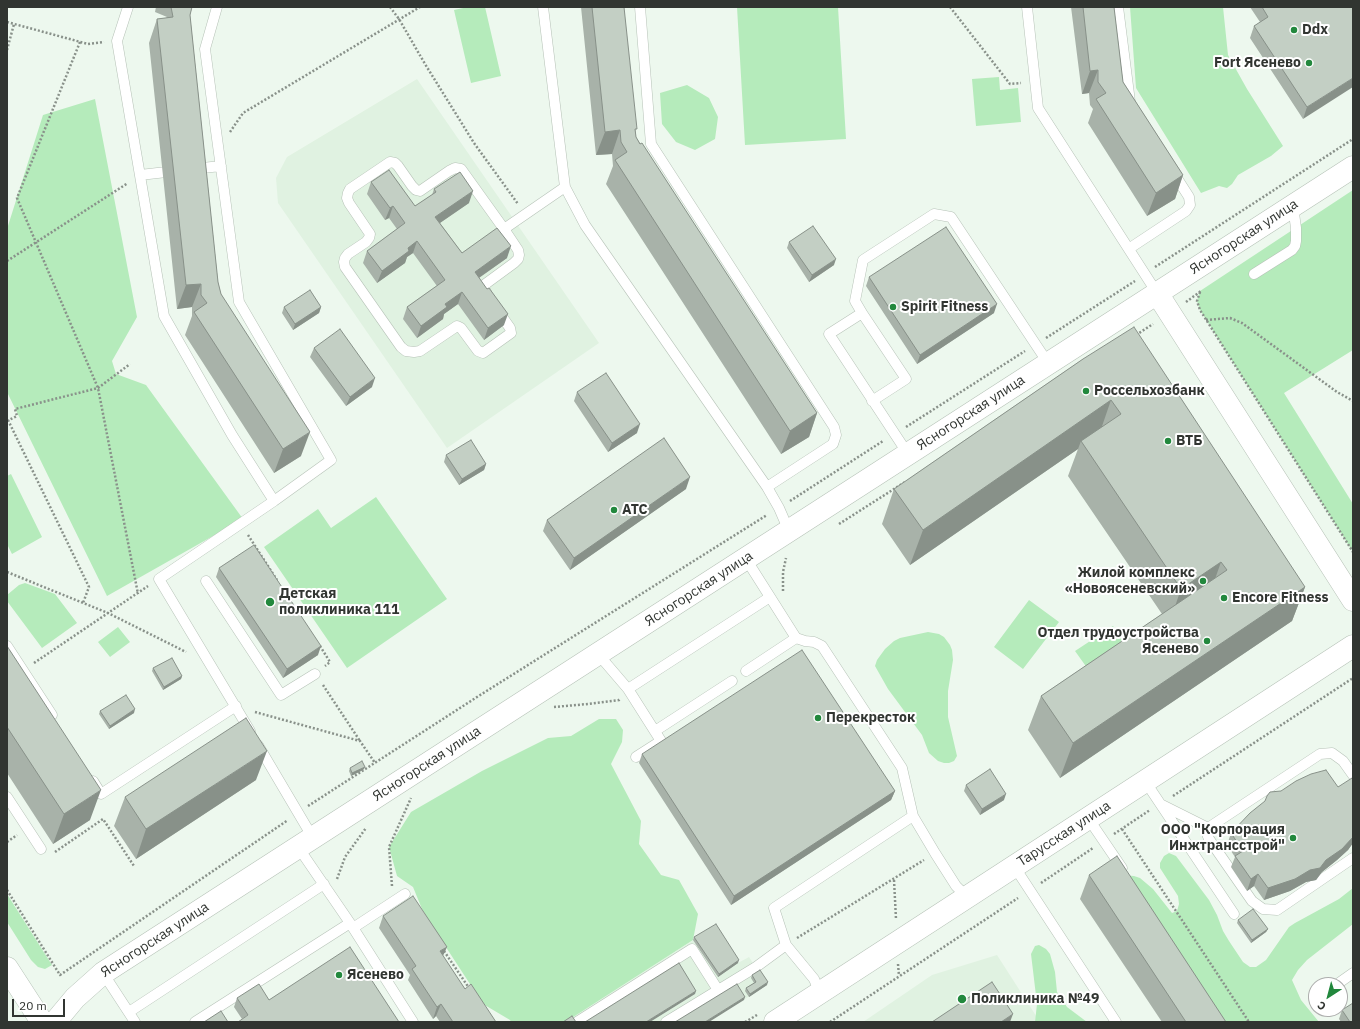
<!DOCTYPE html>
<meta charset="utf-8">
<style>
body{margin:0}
#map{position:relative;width:1360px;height:1029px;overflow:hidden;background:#edf8ee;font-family:"IBM Plex Sans",sans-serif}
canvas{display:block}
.frame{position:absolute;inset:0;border:8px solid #313531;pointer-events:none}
.north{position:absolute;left:1308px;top:977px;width:40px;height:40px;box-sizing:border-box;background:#fff;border:1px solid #adaead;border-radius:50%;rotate:216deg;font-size:11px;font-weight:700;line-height:16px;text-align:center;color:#313531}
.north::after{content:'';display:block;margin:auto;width:14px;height:18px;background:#22883d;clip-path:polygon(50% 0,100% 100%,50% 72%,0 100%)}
.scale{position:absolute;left:12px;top:999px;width:53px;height:18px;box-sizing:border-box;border:2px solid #313531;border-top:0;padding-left:5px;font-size:12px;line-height:14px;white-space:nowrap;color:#313531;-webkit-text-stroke:3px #fff;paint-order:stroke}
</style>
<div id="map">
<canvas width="1360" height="1029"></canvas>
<div class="frame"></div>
<div class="north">С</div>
<div class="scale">20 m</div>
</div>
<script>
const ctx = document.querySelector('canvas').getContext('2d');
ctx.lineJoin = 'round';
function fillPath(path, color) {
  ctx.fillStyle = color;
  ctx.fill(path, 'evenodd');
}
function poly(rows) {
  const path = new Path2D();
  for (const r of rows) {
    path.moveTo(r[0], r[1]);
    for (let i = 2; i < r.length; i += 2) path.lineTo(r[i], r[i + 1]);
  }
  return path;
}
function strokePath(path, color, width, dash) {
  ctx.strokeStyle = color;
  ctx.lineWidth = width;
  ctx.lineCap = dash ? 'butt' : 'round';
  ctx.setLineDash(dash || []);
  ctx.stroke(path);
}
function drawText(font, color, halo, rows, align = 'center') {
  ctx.font = font + ' "IBM Plex Sans",sans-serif';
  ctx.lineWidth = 4;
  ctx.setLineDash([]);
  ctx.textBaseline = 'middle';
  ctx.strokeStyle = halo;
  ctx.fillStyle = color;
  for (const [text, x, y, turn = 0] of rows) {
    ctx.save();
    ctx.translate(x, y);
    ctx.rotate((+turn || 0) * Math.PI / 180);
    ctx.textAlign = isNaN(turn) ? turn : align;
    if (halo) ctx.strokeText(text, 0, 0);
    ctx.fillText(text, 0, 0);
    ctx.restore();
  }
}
fillPath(poly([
 [417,79,599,343,447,448,278,203,276,178,287,157],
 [714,927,738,963,749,957,767,985,709,1022,567,1022,567,1021],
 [997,955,1040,1022,863,1022,932,975]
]), '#e0f2e1');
fillPath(poly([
 [468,7,485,7,501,76,471,83,454,10],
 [737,7,838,7,846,139,745,145],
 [1130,7,1223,7,1228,55,1247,89,1283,146,1271,156,1238,175,1232,184,1227,188,1219,186,1201,193,1136,88],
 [999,77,1000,90,1018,88,1021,122,976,126,972,79],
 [687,85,709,98,718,117,715,139,695,150,676,142,662,124,660,93],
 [95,99,137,317,112,361,116,374,146,385,243,519,107,596,7,392,7,229,43,115],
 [1353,190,1353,350,1284,393,1353,504,1353,552,1200,310,1197,301,1200,291],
 [11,474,42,537,12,554,7,544,7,476],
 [376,497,447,599,347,668,264,547,318,509,331,528],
 [25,583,55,594,77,623,42,648,7,601,7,595,19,585],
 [1029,600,1059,622,1023,669,994,647],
 [1113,626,1127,647,1090,672,1075,651],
 [118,627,130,642,110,657,98,642],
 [928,632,939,634,944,637,950,645,952,650,953,660,948,691,948,717,957,756,954,761,949,763,944,763,938,761,929,753,922,735,888,689,875,666,877,660,885,649,894,641,900,638],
 [599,719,616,719,623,730,622,742,611,764,641,821,639,844,661,875,679,880,698,914,693,940,567,1021,556,1022,511,1022,510,1020,483,1004,438,935,422,909,413,887,397,876,389,847,411,812,482,771,548,738,571,736],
 [1169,853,1176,856,1209,900,1217,915,1223,931,1229,941,1243,962,1250,967,1256,967,1266,960,1289,927,1295,923,1339,899,1353,888,1353,924,1307,960,1298,970,1292,980,1301,1000,1319,1022,1202,1022,1121,875,1134,876,1140,878,1153,889,1172,913,1177,911,1179,904,1178,896,1160,868,1160,863,1164,856],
 [7,894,52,965,45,969,38,967,31,960,7,922],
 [1039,945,1046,949,1050,954,1055,972,1057,992,1067,1007,1087,1022,1035,1022,1037,1004,1031,954,1035,946]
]), '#b5ebbb');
const service = poly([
 [128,7,117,41,164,316,232,435,274,501,159,579,250,731],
 [217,7,205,49,239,302,331,460,274,501],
 [543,7,565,187,585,225,767,487,779,508,789,531],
 [640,7,651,144,834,427,836,435,833,444,767,487],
 [1027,7,1038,108,1157,293],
 [1118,7,1130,102],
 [193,169,221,166],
 [140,175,175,171],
 [1130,248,1186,211,1190,205,1189,197,1173,172],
 [1254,274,1292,250,1295,246,1296,241,1296,228,1293,206],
 [488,296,484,288,484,285,514,263,518,259,519,255,518,250,504,229],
 [498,311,510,328,511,333,483,353,478,351,461,328,457,326,420,351,414,352,406,351,401,347,345,267,344,262,345,258,348,254,366,242,369,238,370,234,349,203,347,198,348,193,350,189,390,162,395,163,398,166,412,186,416,190,420,191,449,171,455,168,461,169,504,229,565,187],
 [862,313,906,379,872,401],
 [908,454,829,334,862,313,855,301,863,260,934,214,951,217,1048,363],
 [746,559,796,638,805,641,814,642,822,646,902,768,913,816,935,853,956,886,967,897],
 [206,581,281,695,315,674],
 [7,646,52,715],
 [598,654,628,689,661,741,636,757],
 [746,671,796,638],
 [628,689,770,597],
 [655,731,732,681],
 [258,745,313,838],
 [1353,775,1343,761,1332,753,1320,754,1208,828,1207,834,1209,839,1252,901,1263,909,1277,910,1353,858],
 [93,781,101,794,236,706],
 [1145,781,1234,914],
 [7,797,41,849],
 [1162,805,1208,828],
 [1088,818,1122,868],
 [298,847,350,923,413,1022],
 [1014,866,1116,1022],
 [353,928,405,894],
 [103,973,135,1022],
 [1336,985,1353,973],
 [820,993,814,979,786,945,774,908,913,816],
 [129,1012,324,884],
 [195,1022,350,923],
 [577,1022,692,949,718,990],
 [666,1022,756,967,786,945]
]);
const tertiary = poly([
 [1157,293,1353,600]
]);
const secondary = poly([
 [7,968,42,1022],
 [55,1022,75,998,103,973,1353,167],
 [775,1022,1353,646]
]);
strokePath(service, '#b6c2b7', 11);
strokePath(tertiary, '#b6c2b7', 23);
strokePath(secondary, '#b6c2b7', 23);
strokePath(poly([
 [390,7,399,19,425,64,474,143,518,204],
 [950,7,1010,84,1021,83],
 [7,22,88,44,104,42],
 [80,42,17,198,98,388,138,594],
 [7,50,14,24],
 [230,132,243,113,420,7],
 [7,261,128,183],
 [1155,267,1353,139],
 [1200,292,1197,301,1200,310,1353,552],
 [1186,302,1201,291],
 [1206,320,1230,318,1242,323,1337,392,1353,401],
 [1136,335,1153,324],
 [1046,338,1135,281],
 [8,420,89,587,83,603],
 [7,421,17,416,15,409,98,388,130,364],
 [906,427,1025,351],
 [790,501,883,441],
 [839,524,905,482],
 [248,535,277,580],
 [7,572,108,613,186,652],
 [783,591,783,572,786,558],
 [320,646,330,662,325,666],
 [34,663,148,586],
 [323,685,360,741],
 [554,707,588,704,619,700,620,699],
 [255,712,360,741,375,763],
 [1173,796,1353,678],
 [308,806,477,697,767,515],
 [1122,829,1249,1022],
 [1114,834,1150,810],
 [7,842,17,835],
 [55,852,103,819,134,866],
 [337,879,345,857,366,828],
 [894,880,896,919],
 [1041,883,1093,848],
 [392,886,389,847,411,798],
 [7,890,60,975,288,820],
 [797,938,924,860],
 [444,951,469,988],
 [898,964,899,976],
 [745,1022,757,1015],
 [830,1022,1018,898]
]), '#89918a', 2.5, [2, 2]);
strokePath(service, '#fff', 10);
strokePath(tertiary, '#fff', 22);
strokePath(secondary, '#fff', 22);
fillPath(poly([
 [156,7,192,7,190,15,218,282,221,294,301,456,274,473,185,335,192,316,192,307,177,309,149,43,157,19,166,18,167,17,155,12],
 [581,7,624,7,636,137,817,413,809,437,781,454,606,184,613,166,612,154,596,155],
 [1071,7,1114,7,1123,82,1183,175,1175,199,1147,216,1088,123,1093,109,1090,105,1089,93,1082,94],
 [1250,7,1353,7,1303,119,1250,38,1254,26,1260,22],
 [371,182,415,206,432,195,434,189,469,203,440,223,462,253,507,258,479,278,504,325,484,340,458,304,444,314,443,319,417,338,403,319,407,307,437,286,413,253,407,257,405,263,377,283,363,263,367,251,397,229,389,218,385,220,367,194],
 [789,242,834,265,809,282,787,248],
 [869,277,994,313,917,364,866,286],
 [284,307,321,307,319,313,293,330,282,313],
 [314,348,372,387,346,406,310,357],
 [1083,359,1305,587,1292,621,1060,778,1028,730,1041,696,1162,614,1068,476,1078,449,910,565,882,524,894,489],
 [577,392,637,433,608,452,574,401],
 [446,455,486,464,484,470,459,485,444,462],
 [686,489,570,570,543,531,547,520],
 [219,568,318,655,283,678,216,577],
 [7,646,90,820,53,844,7,773],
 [153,668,182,676,181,679,163,690,152,671],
 [100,711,134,713,109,729,99,714],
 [642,754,895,791,891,800,731,905,639,763],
 [365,767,363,770,351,776,349,771,350,768],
 [256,780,136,859,114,826,125,797],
 [1353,780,1353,843,1348,850,1337,860,1322,872,1316,880,1306,882,1290,891,1264,900,1254,886,1247,891,1231,867,1235,857,1227,845,1231,833,1281,791,1338,787],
 [966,785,1004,800,980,815,964,791],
 [1089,875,1226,1022,1162,1022,1080,899],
 [383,916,443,956,465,989,496,1022,440,1022,436,1016,433,1019,408,980,410,975,379,928],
 [1238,920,1268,929,1266,932,1251,943,1237,923],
 [694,937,738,963,718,977,693,940],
 [752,975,767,985,749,997,745,991,746,988,754,983,751,978],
 [237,998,269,1000,242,1019,234,1007],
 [1342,1010,1353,1022,1341,1022,1339,1019]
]), '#a8b2a9');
fillPath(poly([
 [1098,70,1089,93,1082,94,1090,71],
 [1353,78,1353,87,1303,119,1307,107],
 [620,130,612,154,596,155,605,132],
 [1183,175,1175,199,1147,216,1156,193],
 [473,191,469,203,431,229,435,217],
 [393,206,389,218,385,220,390,208],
 [417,241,413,253,407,257,405,263,377,283,382,271,408,248],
 [511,246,507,258,470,284,475,272],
 [836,259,834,265,809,282,812,275],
 [201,284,192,307,177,309,186,285],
 [462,292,458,304,444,314,443,319,417,338,421,326,445,304],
 [997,304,994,313,917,364,920,355],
 [321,307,319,313,293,330,295,324],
 [508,314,504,325,484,340,488,328],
 [375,378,372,387,346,406,350,397],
 [1111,400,1099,435,1081,441,1078,449,910,565,923,530],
 [817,413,809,437,781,454,790,431],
 [640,424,637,433,608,452,612,443],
 [310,432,301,456,274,473,283,449],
 [486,464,484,470,459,485,462,479],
 [690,477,686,489,570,570,574,558],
 [1221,562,1209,596,1169,624,1181,589],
 [1305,587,1292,621,1060,778,1073,743],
 [321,646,318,655,283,678,287,669],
 [182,676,181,679,163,690,164,687],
 [135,709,134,713,109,729,110,726],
 [267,751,256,780,136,859,146,829],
 [365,767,363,770,351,776,352,773],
 [101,790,90,820,53,844,64,814],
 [895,791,891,800,731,905,734,896],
 [1006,794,1004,800,980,815,982,809],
 [1353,837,1353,843,1348,850,1337,860,1322,872,1316,880,1306,882,1290,891,1264,900,1268,888,1326,860],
 [1258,874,1254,886,1247,891,1251,879],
 [1268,929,1266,932,1251,943,1252,940],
 [447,947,442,958,440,951],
 [739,960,738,963,718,977,719,974],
 [768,982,767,985,749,997,750,994],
 [696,991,695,994,650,1022,646,1022],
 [745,997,744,1000,709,1022,705,1022],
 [441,1004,436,1016,433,1019,437,1007],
 [1013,1014,1010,1022,1001,1022]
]), '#889189');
const building = poly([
 [171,7,192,7,190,15,218,282,221,294,310,432,283,449,194,312,207,303,201,295,201,284,186,285,157,19,173,17,171,7],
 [592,7,624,7,637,129,635,129,636,137,640,144,642,143,817,413,790,431,615,160,627,152,621,142,620,130,605,132,592,7],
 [1083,7,1114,7,1123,82,1183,175,1156,193,1096,99,1106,93,1098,82,1098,70,1090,71,1083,7],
 [1262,7,1353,7,1353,78,1307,107,1254,26,1268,17,1262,7],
 [389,170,415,206,436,192,434,189,460,172,473,191,435,217,462,253,497,228,511,246,475,272,487,289,489,288,508,314,488,328,462,292,445,304,447,307,421,326,407,307,445,280,417,241,408,248,409,251,382,271,367,251,405,223,393,206,390,208,371,182,389,170],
 [813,226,836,259,812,275,789,242,813,226],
 [946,227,997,304,920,355,869,277,946,227],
 [310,290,321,307,295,324,284,307,310,290],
 [1134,327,1305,587,1073,743,1041,696,1227,570,1221,562,1181,589,1081,441,1121,414,1111,400,923,530,894,489,1083,359,1134,327],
 [340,329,375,378,350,397,314,348,340,329],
 [606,373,640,424,612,443,577,392,606,373],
 [664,438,690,477,574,558,547,520,664,438],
 [471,440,486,464,462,479,446,455,471,440],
 [254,545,321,646,287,669,219,568,254,545],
 [7,646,101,790,64,814,7,727,7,646],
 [802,650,895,791,734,896,642,754,802,650],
 [172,658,182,676,164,687,153,668,172,658],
 [126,695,135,709,110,726,100,711,126,695],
 [246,718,267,751,146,829,125,797,246,718],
 [362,761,365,767,352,773,350,768,362,761],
 [990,769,1006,794,982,809,966,785,990,769],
 [1326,770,1338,787,1352,778,1353,780,1353,837,1342,849,1326,860,1320,868,1310,870,1295,879,1268,888,1258,874,1251,879,1235,856,1243,851,1231,833,1250,813,1265,801,1267,796,1270,792,1281,791,1296,781,1311,774,1326,770],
 [1117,856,1226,1022,1186,1022,1089,875,1117,856],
 [413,896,447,947,440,951,465,989,471,984,496,1022,453,1022,441,1004,437,1007,412,969,416,966,383,916,413,896],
 [1253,909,1268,929,1252,940,1238,920,1253,909],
 [716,924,739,960,719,974,694,937,716,924],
 [350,947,399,1022,238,1022,248,1015,237,998,259,984,269,1000,350,947],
 [679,963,696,991,646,1022,585,1022,679,963],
 [760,970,768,982,750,994,746,988,756,982,752,975,760,970],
 [992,982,1013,1014,1001,1022,932,1022,992,982],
 [737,984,745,997,705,1022,675,1022,737,984],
 [1353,1003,1353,1022,1350,1022,1342,1010,1353,1003],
 [221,1011,228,1022,204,1022,221,1011],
 [572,1016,576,1022,563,1022,572,1016]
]);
fillPath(building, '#c3cfc4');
strokePath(building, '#889189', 1);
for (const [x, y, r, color] of [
 [1294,30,4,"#22883d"],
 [1309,63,4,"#22883d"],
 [893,307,4,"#22883d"],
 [1086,391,4,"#22883d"],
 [1168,441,4,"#22883d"],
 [614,510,4,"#22883d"],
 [1203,581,4,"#22883d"],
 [1224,598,4,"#22883d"],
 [270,602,5,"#22883d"],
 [1207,641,4,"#22883d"],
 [818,718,4,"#22883d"],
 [1293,838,4,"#22883d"],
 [339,975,4,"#22883d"],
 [962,999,5,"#22883d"]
]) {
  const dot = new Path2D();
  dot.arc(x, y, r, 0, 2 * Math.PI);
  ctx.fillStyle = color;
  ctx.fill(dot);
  strokePath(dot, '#fff', 1.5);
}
drawText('bold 14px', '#313531', '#fff', [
 ["Ddx",1302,30],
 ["Fort Ясенево",1301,63,"right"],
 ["Spirit Fitness",901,307],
 ["Россельхозбанк",1094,391],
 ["ВТБ",1176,441],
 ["АТС",622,510],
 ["Жилой комплекс",1195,573,"right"],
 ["«Новоясеневский»",1195,589,"right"],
 ["Детская",279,594],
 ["поликлиника 111",279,610],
 ["Encore Fitness",1232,598],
 ["Отдел трудоустройства",1199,633,"right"],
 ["Ясенево",1199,649,"right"],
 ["Перекресток",826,718],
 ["ООО \"Корпорация",1285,830,"right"],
 ["Инжтрансстрой\"",1285,846,"right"],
 ["Ясенево",347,975],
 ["Поликлиника №49",971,999]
], 'left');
drawText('14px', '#313531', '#fff', [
 ["Ясногорская улица",1244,237,-33],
 ["Ясногорская улица",971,413,-33],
 ["Ясногорская улица",699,589,-33],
 ["Ясногорская улица",427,764,-33],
 ["Тарусская улица",1064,834,-33],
 ["Ясногорская улица",155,940,-33]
]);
</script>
